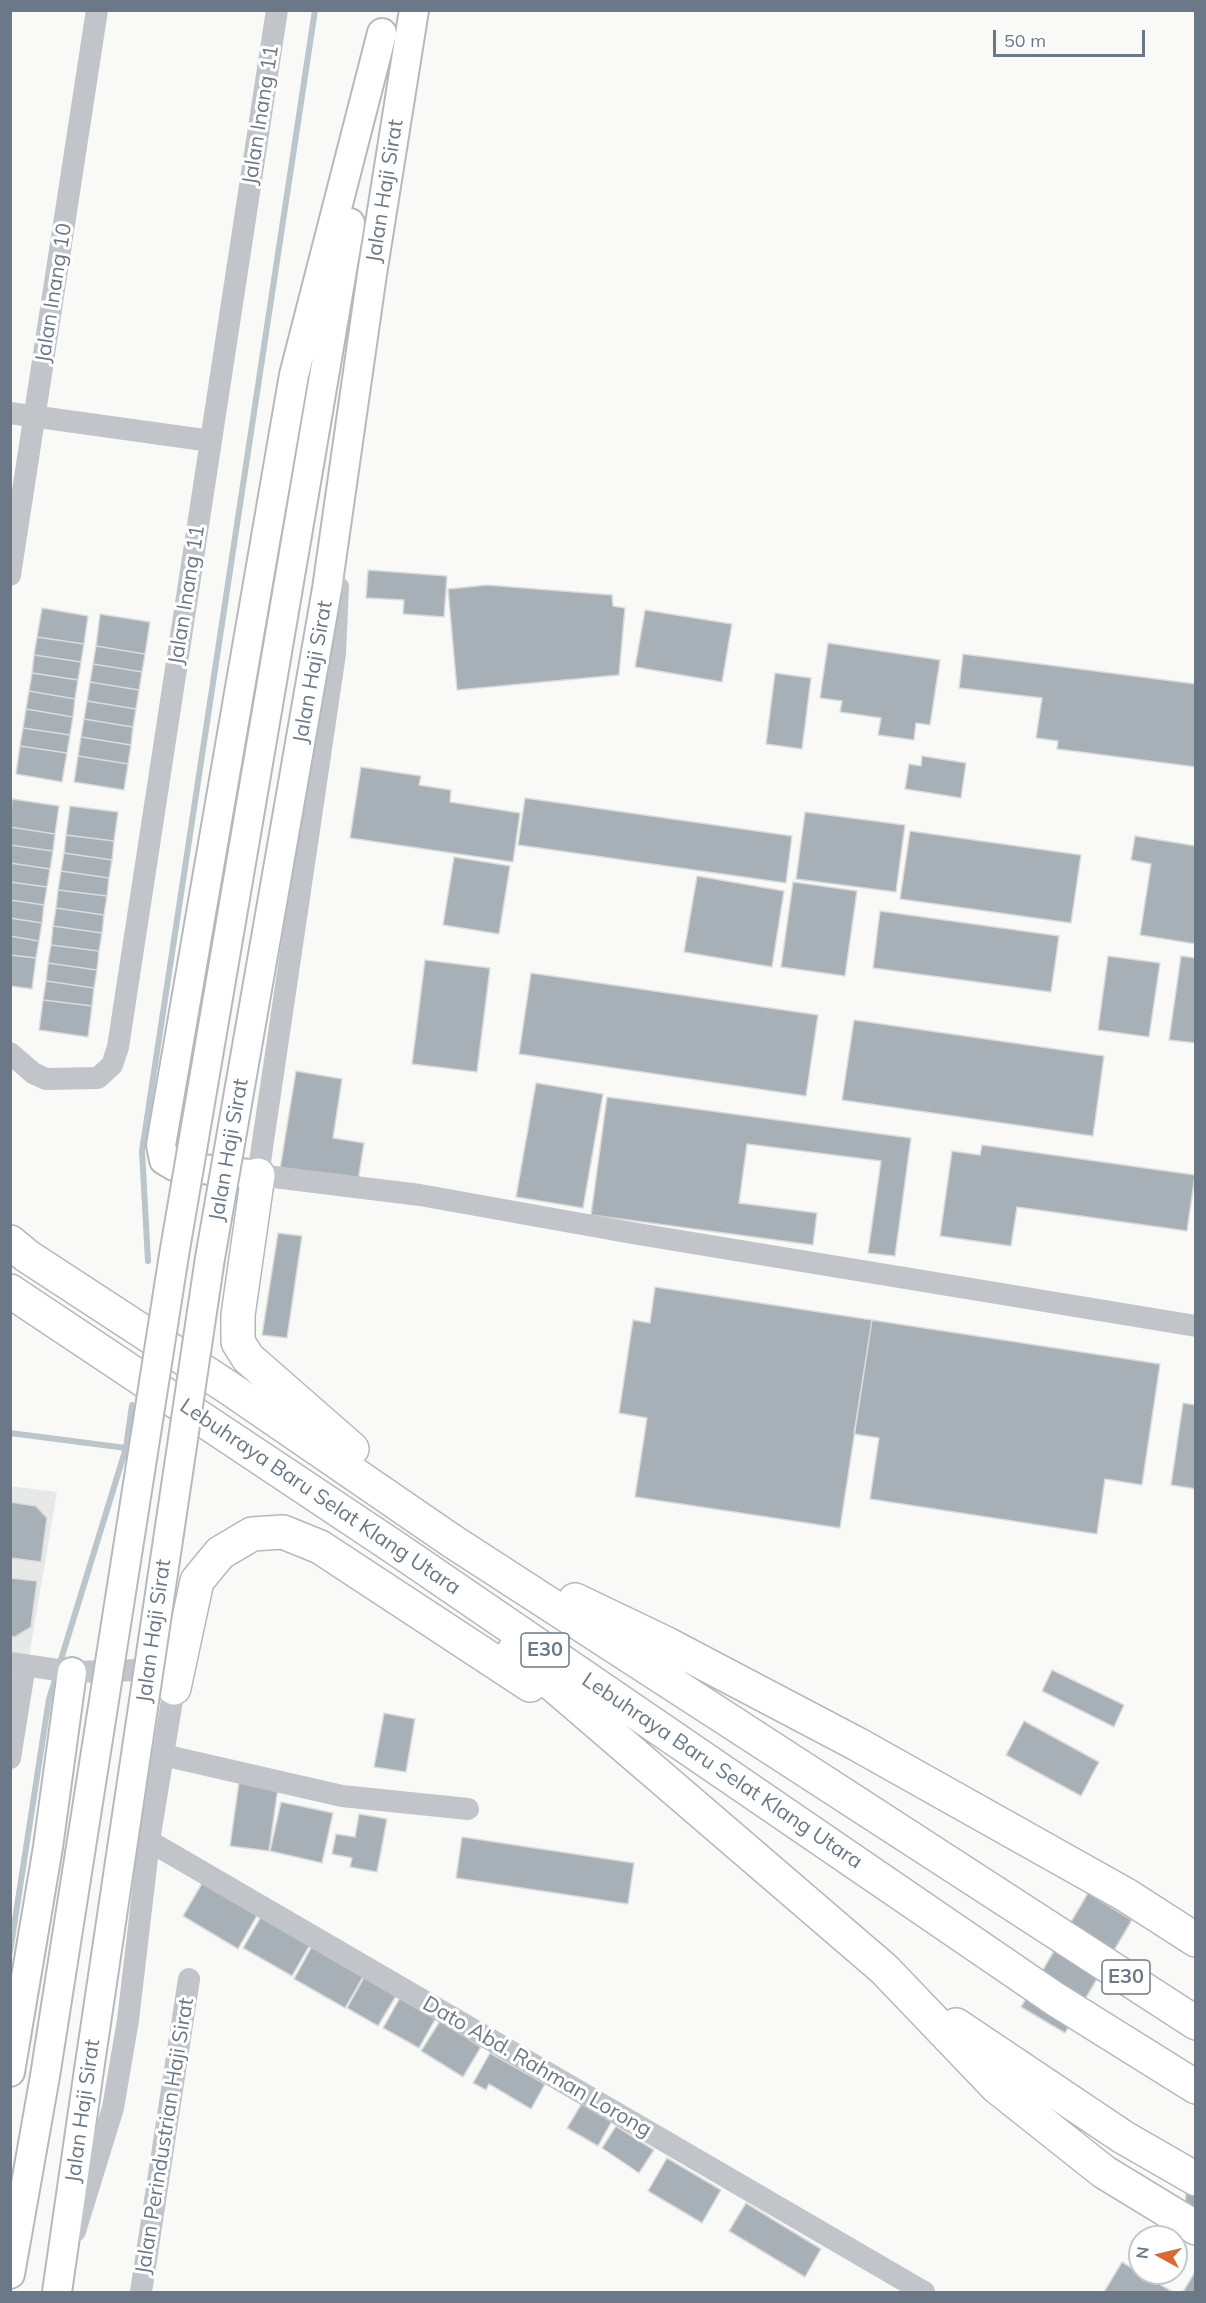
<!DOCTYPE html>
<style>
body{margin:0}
#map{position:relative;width:1206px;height:2303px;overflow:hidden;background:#f9faf8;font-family:Mulish,sans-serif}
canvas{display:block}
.frame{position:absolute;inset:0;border:12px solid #6a7887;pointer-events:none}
.north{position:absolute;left:1128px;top:2225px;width:60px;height:60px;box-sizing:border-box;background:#fff;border:2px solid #c3c9cf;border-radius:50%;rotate:278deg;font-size:16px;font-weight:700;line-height:24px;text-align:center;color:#6a7887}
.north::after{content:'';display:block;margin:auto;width:21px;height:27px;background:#dd6834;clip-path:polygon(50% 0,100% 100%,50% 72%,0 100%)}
.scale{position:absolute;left:993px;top:30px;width:152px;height:27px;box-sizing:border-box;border:3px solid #6a7887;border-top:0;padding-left:8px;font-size:18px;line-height:21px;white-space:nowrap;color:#6a7887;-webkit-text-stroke:4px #fff;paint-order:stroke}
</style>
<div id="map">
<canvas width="1206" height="2303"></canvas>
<div class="frame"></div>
<div class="north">N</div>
<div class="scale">50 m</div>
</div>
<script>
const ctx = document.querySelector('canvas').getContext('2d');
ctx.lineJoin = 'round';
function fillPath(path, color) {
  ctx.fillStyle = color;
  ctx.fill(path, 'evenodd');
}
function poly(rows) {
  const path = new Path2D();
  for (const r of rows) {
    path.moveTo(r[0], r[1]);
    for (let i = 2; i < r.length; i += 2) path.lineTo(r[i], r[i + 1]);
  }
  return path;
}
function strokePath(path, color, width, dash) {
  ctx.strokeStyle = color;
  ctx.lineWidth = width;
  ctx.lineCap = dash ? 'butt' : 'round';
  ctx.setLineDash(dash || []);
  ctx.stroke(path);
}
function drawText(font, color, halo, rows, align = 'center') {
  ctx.font = font + ' Mulish,sans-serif';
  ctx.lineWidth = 6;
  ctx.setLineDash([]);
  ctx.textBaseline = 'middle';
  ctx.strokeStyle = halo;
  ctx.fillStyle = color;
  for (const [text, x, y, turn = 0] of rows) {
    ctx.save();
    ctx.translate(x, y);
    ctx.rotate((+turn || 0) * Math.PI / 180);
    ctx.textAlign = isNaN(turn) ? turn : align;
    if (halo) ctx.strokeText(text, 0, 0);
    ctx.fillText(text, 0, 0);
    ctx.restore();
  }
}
fillPath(poly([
 [11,1486,57,1492,11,1763]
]), '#e7e9e9');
strokePath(poly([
 [148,1261,142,1151,315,10],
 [10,1433,126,1448,59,1666],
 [126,1448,132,1405],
 [10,1952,49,1699,56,1676]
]), '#bbc5ca', 6);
const building = poly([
 [368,570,447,576,444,617,403,614,404,600,366,598,368,570],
 [487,585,612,595,613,606,625,608,619,675,457,690,448,589,487,585],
 [42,608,88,616,84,644,37,637,42,608],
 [645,610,732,624,722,682,635,667,645,610],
 [100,614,150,622,145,654,96,646,100,614],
 [37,637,84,644,81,662,34,655,37,637],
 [828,643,940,660,930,725,916,723,914,740,878,735,881,718,840,712,842,701,820,698,828,643],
 [96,646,145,654,142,672,93,664,96,646],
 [963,654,1196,684,1196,767,1057,749,1058,741,1036,738,1042,698,959,688,963,654],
 [34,655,81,662,78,680,32,673,34,655],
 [93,664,142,672,139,690,90,682,93,664],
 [32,673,78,680,75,699,29,691,32,673],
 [775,673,811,678,802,749,766,744,775,673],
 [90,682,139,690,136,709,87,701,90,682],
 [29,691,75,699,73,717,26,709,29,691],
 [87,701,136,709,133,727,84,719,87,701],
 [26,709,73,717,70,735,23,728,26,709],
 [84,719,133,727,131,745,81,737,84,719],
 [23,728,70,735,67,753,20,746,23,728],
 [81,737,131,745,128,764,78,756,81,737],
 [20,746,67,753,62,782,16,774,20,746],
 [78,756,128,764,124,790,74,782,78,756],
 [922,756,966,763,961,798,905,789,909,764,921,766,922,756],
 [361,767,421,776,419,785,451,790,450,802,520,813,513,862,350,838,361,767],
 [525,798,792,836,786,883,518,845,525,798],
 [12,799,59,806,55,834,10,827,12,799],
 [70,806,118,812,114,841,66,835,70,806],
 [805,812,905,825,896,892,796,879,805,812],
 [10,827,55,834,53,851,10,845,10,827],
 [910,831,1081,855,1071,923,900,899,910,831],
 [66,835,114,841,112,860,64,853,66,835],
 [1135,836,1196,846,1196,944,1140,935,1151,864,1131,860,1135,836],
 [10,845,53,851,50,869,10,863,10,845],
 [64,853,112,860,109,878,61,871,64,853],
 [454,857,510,866,499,934,443,925,454,857],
 [10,863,50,869,47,887,10,882,10,863],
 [61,871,109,878,107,896,58,890,61,871],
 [697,876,784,891,772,967,684,952,697,876],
 [10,882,47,887,44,905,10,900,10,882],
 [793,882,857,891,845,976,781,967,793,882],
 [58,890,107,896,104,915,56,908,58,890],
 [10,900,44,905,42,923,10,918,10,900],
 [56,908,104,915,102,933,53,926,56,908],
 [880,911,1059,936,1051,992,873,968,880,911],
 [10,918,42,923,39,941,10,936,10,918],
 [53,926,102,933,99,951,51,945,53,926],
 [10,936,39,941,36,958,10,955,10,936],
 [51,945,99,951,97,970,48,963,51,945],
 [10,955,36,958,32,989,10,986,10,955],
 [1108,956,1160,963,1149,1037,1098,1030,1108,956],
 [1181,956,1196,958,1196,1043,1169,1040,1181,956],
 [425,960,490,968,477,1072,412,1064,425,960],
 [48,963,97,970,94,988,46,981,48,963],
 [531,973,818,1015,806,1096,519,1054,531,973],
 [46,981,94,988,92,1006,43,1000,46,981],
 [43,1000,92,1006,88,1037,39,1030,43,1000],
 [854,1020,1104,1056,1093,1136,842,1100,854,1020],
 [296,1071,342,1079,333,1138,364,1143,358,1181,280,1169,296,1071],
 [536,1083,603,1094,583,1208,516,1197,536,1083],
 [607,1097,911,1138,895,1256,868,1253,881,1161,747,1144,739,1203,817,1213,813,1245,591,1215,607,1097],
 [982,1145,1195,1175,1187,1231,1017,1207,1011,1246,940,1236,952,1151,980,1155,982,1145],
 [278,1233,302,1236,287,1338,262,1335,278,1233],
 [655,1287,872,1320,840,1528,635,1497,647,1418,619,1413,633,1320,650,1323,655,1287],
 [872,1320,1160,1364,1142,1485,1105,1479,1097,1534,870,1499,879,1438,854,1434,872,1320],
 [1183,1403,1196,1405,1196,1489,1171,1485,1183,1403],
 [10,1502,36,1506,47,1518,41,1562,10,1558,10,1502],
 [10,1578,37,1581,31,1627,15,1637,10,1636,10,1578],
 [1052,1670,1124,1705,1114,1727,1042,1691,1052,1670],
 [384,1713,415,1719,406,1772,374,1767,384,1713],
 [1024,1721,1099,1762,1081,1796,1006,1755,1024,1721],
 [239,1782,278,1788,269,1851,230,1846,239,1782],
 [281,1802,333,1813,322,1863,270,1851,281,1802],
 [359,1814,387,1819,377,1872,350,1867,352,1858,332,1854,336,1834,355,1837,359,1814],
 [462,1837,634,1863,628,1904,456,1878,462,1837],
 [204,1880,259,1912,238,1949,183,1916,204,1880],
 [1088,1893,1132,1920,1065,2033,1021,2007,1088,1893],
 [262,1915,311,1943,292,1976,243,1948,262,1915],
 [312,1946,364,1975,345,2008,294,1979,312,1946],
 [367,1972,399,1991,378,2026,347,2008,367,1972],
 [401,1996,437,2016,419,2048,383,2028,401,1996],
 [440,2021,481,2047,463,2077,421,2051,440,2021],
 [490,2053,545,2084,531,2109,489,2084,486,2090,473,2083,490,2053],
 [582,2103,612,2121,598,2146,567,2128,582,2103],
 [616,2126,654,2150,639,2173,602,2148,616,2126],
 [667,2158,721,2190,702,2223,648,2191,667,2158],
 [1196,2179,1196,2216,1185,2204,1187,2182,1196,2179],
 [746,2203,821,2249,805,2277,729,2231,746,2203],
 [1122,2262,1140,2273,1173,2292,1104,2292,1122,2262],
 [1196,2270,1196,2292,1183,2292,1196,2270]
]);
fillPath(building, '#a8b0b7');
strokePath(building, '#dbdcda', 1.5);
const major = poly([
 [297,535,350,223],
 [327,589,372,274,414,10],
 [258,1175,174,1166,164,1160,161,1145,294,375,382,33],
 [10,2072,48,1847,72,1672],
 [10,2274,45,2076],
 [57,2292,89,2070]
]);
const highway = poly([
 [258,1175,238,1315,238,1342,248,1358,352,1449],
 [10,1242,27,1256,229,1388,452,1541,1196,2023],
 [10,1291,397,1549,1055,1999,1196,2087],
 [575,1600,667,1644,857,1744,1126,1895,1196,1940],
 [514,1651,884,1969,997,2087,1104,2172,1196,2228],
 [174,1688,197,1581,220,1553,252,1534,283,1532,320,1547,530,1685],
 [956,2025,1123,2137,1196,2179]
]);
strokePath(major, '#b5b9be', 32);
strokePath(highway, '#b5b8bc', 36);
strokePath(poly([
 [10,413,211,441],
 [10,575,97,10],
 [338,587,335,654,258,1175,420,1195,632,1233,1196,1326],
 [10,1053,33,1073,46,1079,98,1078,112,1065,118,1047,277,10],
 [10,1663,72,1672,140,1670,160,1676,174,1688,149,1841,128,2020,113,2108,75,2231],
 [163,1755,342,1796,468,1809],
 [10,1758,25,1665],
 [149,1841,924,2292],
 [141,2292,189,1979]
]), '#c1c5c9', 22);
strokePath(major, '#fff', 28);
strokePath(highway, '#fff', 33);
const majorBridge = poly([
 [89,2070,210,1258,327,589],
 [45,2076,174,1255,297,535]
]);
strokePath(majorBridge, '#b5b9be', 32, []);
strokePath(majorBridge, '#fff', 28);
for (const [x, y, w] of [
 [545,1650,48],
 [1126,1977,48]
]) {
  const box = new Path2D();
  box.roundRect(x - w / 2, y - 17, w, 34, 4.5);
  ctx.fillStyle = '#fff';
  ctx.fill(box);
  strokePath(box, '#6a7887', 1.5);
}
drawText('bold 20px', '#6a7887', null, [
 ["E30",545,1650],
 ["E30",1126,1977]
]);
drawText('21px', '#6a7887', '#fff', [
 ["Jalan Inang 11",261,115,-81],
 ["Jalan Haji Sirat",385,191,-81],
 ["Jalan Inang 10",54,293,-81],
 ["Jalan Inang 11",187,595,-81],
 ["Jalan Haji Sirat",313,672,-80],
 ["Jalan Haji Sirat",229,1150,-80],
 ["Lebuhraya Baru Selat Klang Utara",320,1497,34],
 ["Jalan Haji Sirat",154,1631,-82],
 ["Lebuhraya Baru Selat Klang Utara",722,1771,34],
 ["Dato Abd. Rahman Lorong",537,2067,30],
 ["Jalan Haji Sirat",83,2111,-82],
 ["Jalan Perindustrian Haji Sirat",165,2136,-81]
]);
</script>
